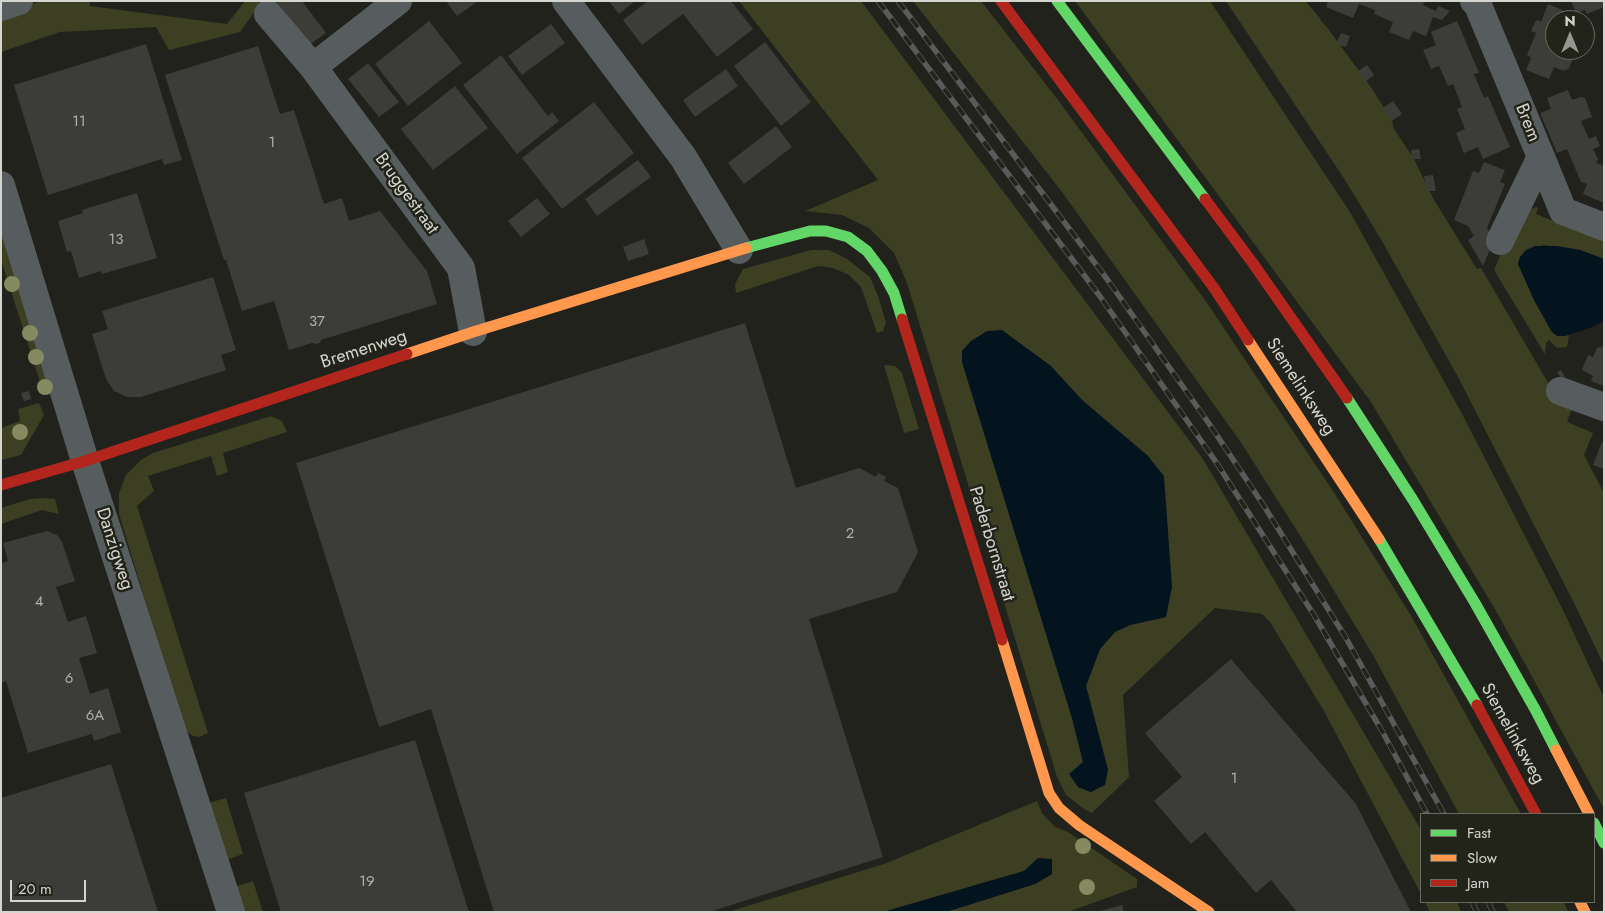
<!DOCTYPE html>
<style>
body{margin:0}
#map{position:relative;width:1605px;height:913px;overflow:hidden;background:#21221c;font-family:Jost,sans-serif}
canvas{display:block}
.frame{position:absolute;inset:0;border:2px solid #d4d5ce;pointer-events:none}
.legend{position:absolute;left:1420px;top:813px;width:175px;height:90px;box-sizing:border-box;background:#22241a;border:1px solid #696b62;margin:0;padding:6px 9px;list-style:none;font-size:15px;color:#d4d5ce}
.legend li{display:flex;align-items:center;gap:10px;height:25px}
.legend b{width:25px;border:1px solid #696b62}
.north{position:absolute;left:1545px;top:10px;width:50px;height:50px;box-sizing:border-box;background:#22241a;border:1px solid #696b62;border-radius:50%;rotate:0deg;font-size:14px;font-weight:700;line-height:20px;text-align:center;color:#d4d5ce}
.north::after{content:'';display:block;margin:auto;width:18px;height:22px;background:#959690;clip-path:polygon(50% 0,100% 100%,50% 72%,0 100%)}
.scale{position:absolute;left:10px;top:880px;width:76px;height:22px;box-sizing:border-box;border:2px solid #d4d5ce;border-top:0;padding-left:6px;font-size:15px;line-height:18px;white-space:nowrap;color:#d4d5ce;-webkit-text-stroke:4px #22241a;paint-order:stroke}
</style>
<div id="map">
<canvas width="1605" height="913"></canvas>
<div class="frame"></div>
<ul class="legend">
<li><b style="height:6px;background:#63d668"></b>Fast</li>
<li><b style="height:6px;background:#ff974d"></b>Slow</li>
<li><b style="height:6px;background:#b3261e"></b>Jam</li>
</ul>
<div class="north">N</div>
<div class="scale">20 m</div>
</div>
<script>
const ctx = document.querySelector('canvas').getContext('2d');
ctx.lineJoin = 'round';
function fillPath(path, color) {
  ctx.fillStyle = color;
  ctx.fill(path, 'evenodd');
}
function poly(rows) {
  const path = new Path2D();
  for (const r of rows) {
    path.moveTo(r[0], r[1]);
    for (let i = 2; i < r.length; i += 2) path.lineTo(r[i], r[i + 1]);
  }
  return path;
}
function strokePath(path, color, width, dash) {
  ctx.strokeStyle = color;
  ctx.lineWidth = width;
  ctx.lineCap = dash ? 'butt' : 'round';
  ctx.setLineDash(dash || []);
  ctx.stroke(path);
}
function drawText(font, color, halo, rows, align = 'center') {
  ctx.font = font + ' Jost,sans-serif';
  ctx.lineWidth = 5;
  ctx.setLineDash([]);
  ctx.textBaseline = 'middle';
  ctx.strokeStyle = halo;
  ctx.fillStyle = color;
  for (const [text, x, y, turn = 0] of rows) {
    ctx.save();
    ctx.translate(x, y);
    ctx.rotate((+turn || 0) * Math.PI / 180);
    ctx.textAlign = isNaN(turn) ? turn : align;
    if (halo) ctx.strokeText(text, 0, 0);
    ctx.fillText(text, 0, 0);
    ctx.restore();
  }
}
fillPath(poly([
 [40,1,90,1,90,6,227,24,245,1,262,1,240,32,169,50,156,27,60,32,1,52,1,16],
 [739,1,861,1,1203,459,1421,830,1421,894,1324,711,1270,622,1262,614,1215,608,1123,695,1129,777,1092,813,1084,809,1066,795,1057,777,907,283,894,253,869,228,842,215,805,211,878,180],
 [971,341,1050,366,1082,400,1148,456,1166,617,1130,625,1115,632,1100,649,1086,686,1108,770,1091,792,1078,787,1083,762,1072,718,962,362,962,351],
 [913,1,981,1,1058,100,1205,300,1333,491,1410,614,1521,814,1459,814,1373,655,1311,553,1242,444,1062,192],
 [1075,1,1210,1,1350,212,1460,410,1562,608,1604,698,1604,809,1499,616,1371,402],
 [1226,1,1305,1,1320,18,1321,21,1326,26,1373,90,1392,121,1394,129,1414,159,1434,200,1477,269,1481,268,1557,398,1573,405,1567,422,1593,433,1584,455,1604,493,1604,665,1573,601,1458,377,1382,241,1345,180],
 [1536,207,1538,208,1536,214,1577,231,1604,236,1604,259,1580,250,1543,245,1520,257,1518,264,1522,272,1534,300,1552,332,1561,336,1569,335,1567,347,1557,348,1549,340,1546,343,1545,354,1494,270,1505,244,1525,212],
 [1,230,53,395,44,394,1,260],
 [811,250,829,250,847,259,870,277,878,296,886,323,883,331,877,333,861,287,849,275,833,268,818,266,736,293,735,284,743,269],
 [884,365,895,366,902,373,919,429,904,433],
 [39,403,44,415,21,455,1,460,1,428,20,421,18,409],
 [271,416,282,421,287,432,223,453,228,472,217,476,211,456,148,476,154,491,137,506,208,733,199,737,193,736,184,730,119,514,119,493,126,475,141,460,153,453],
 [42,498,55,499,59,514,42,510,1,524,1,508,30,499],
 [226,798,243,854,226,860,208,803],
 [1037,801,1042,813,1055,827,1068,832,1137,879,1137,887,1068,912,946,912,1035,884,1052,874,1024,871,883,912,728,912,884,864],
 [253,881,263,912,242,912,234,887],
 [1425,902,1457,902,1461,912,1430,912],
 [1504,902,1564,902,1568,912,1509,912]
]), '#3d3f22');
fillPath(poly([
 [1535,246,1557,246,1580,250,1604,259,1604,321,1590,328,1565,336,1557,336,1552,332,1534,300,1518,264,1520,257,1526,250],
 [1002,330,1051,366,1082,400,1148,456,1164,476,1172,587,1166,617,1130,625,1115,632,1100,649,1086,686,1108,770,1105,785,1091,792,1078,787,1069,774,1083,762,1072,718,962,362,962,351,971,341,987,331],
 [1038,858,1052,859,1052,874,1035,884,946,912,883,912,1024,871]
]), '#04141f');
fillPath(poly([
 [276,1,302,1,326,33,309,45],
 [446,1,478,1,457,16],
 [609,1,635,1,619,14],
 [648,1,731,1,753,29,717,57,683,14,642,45,623,20],
 [1328,1,1425,1,1423,5,1436,11,1438,6,1450,11,1442,20,1433,17,1426,36,1413,31,1409,40,1389,32,1393,22,1374,14,1375,10,1359,4,1353,18,1326,7],
 [1571,1,1604,1,1604,7,1587,14,1585,10,1576,13],
 [1548,4,1574,15,1573,18,1577,20,1555,20,1555,50,1577,50,1568,70,1566,69,1564,71,1554,67,1549,79,1526,70,1531,58,1527,55,1536,33,1531,31,1535,22,1538,20,1541,22],
 [429,21,462,63,408,106,375,64],
 [1457,21,1479,73,1474,74,1484,98,1488,96,1510,147,1483,159,1478,147,1464,153,1456,133,1465,129,1457,109,1462,107,1453,84,1448,86,1439,66,1431,69,1423,50,1436,45,1431,32],
 [551,24,565,43,522,75,508,56],
 [1341,33,1350,36,1346,47,1336,44],
 [765,42,811,102,781,126,734,66],
 [146,44,182,160,164,165,162,159,48,195,14,85],
 [258,46,280,114,294,110,324,204,342,198,349,221,380,211,427,271,437,304,321,340,320,343,316,344,312,343,289,350,274,301,242,311,226,260,224,260,165,75],
 [501,55,548,116,552,112,559,121,517,154,463,85],
 [368,63,399,102,379,117,348,79],
 [1367,65,1374,75,1365,82,1358,71],
 [726,69,738,86,695,117,683,100],
 [455,86,488,128,433,170,401,129],
 [1568,90,1572,100,1581,97,1585,98,1592,117,1581,121,1589,139,1596,136,1600,146,1593,149,1598,159,1596,163,1604,166,1604,203,1583,194,1587,184,1581,182,1567,149,1557,153,1540,113,1551,109,1547,98],
 [1393,101,1402,114,1392,121,1383,108],
 [594,102,634,153,562,209,522,158],
 [776,126,792,147,744,184,728,163],
 [1419,149,1421,159,1412,159,1411,150],
 [638,160,651,177,597,216,585,199],
 [1484,162,1505,170,1500,182,1505,184,1487,228,1494,240,1483,266,1468,240,1474,236,1468,226,1454,220,1473,171,1479,173],
 [1433,175,1436,191,1427,191,1424,176],
 [137,193,157,258,102,274,101,271,79,278,71,251,67,252,58,221,83,213,82,210],
 [537,198,550,214,521,237,508,221],
 [644,239,649,254,628,261,623,247],
 [213,277,236,350,221,355,226,370,141,397,127,397,114,391,106,379,92,334,108,329,102,311],
 [745,323,796,488,859,468,876,477,878,473,886,477,884,481,898,488,918,552,897,592,809,619,883,857,709,912,494,912,431,709,379,727,296,463],
 [1604,346,1604,386,1591,381,1593,376,1582,370,1588,355,1593,357,1597,348],
 [1561,370,1569,384,1565,386,1557,372],
 [29,391,31,399,24,401,21,393],
 [1602,442,1604,443,1604,469,1593,465],
 [47,531,57,535,62,542,75,581,56,587,68,622,86,616,97,653,79,658,90,694,108,688,121,732,94,741,92,734,28,753,6,681,1,683,1,564,8,561,3,543],
 [1231,659,1356,804,1411,912,1297,912,1271,880,1256,893,1205,832,1191,844,1154,801,1182,777,1145,733],
 [415,740,469,912,281,912,244,793],
 [111,764,158,912,1,912,1,798],
 [1122,905,1124,912,1100,912,1100,911]
]), '#3c3d38');
strokePath(poly([
 [566,1,683,157,739,250],
 [1474,1,1477,3,1541,157,1500,241],
 [1,7,19,1],
 [268,14,313,67,461,268,473,332],
 [313,67,398,1],
 [1541,157,1563,211,1604,227],
 [1,185,85,461,231,912],
 [1560,391,1604,407]
]), '#575d5f', 28);
strokePath(poly([
 [1057,1,1205,199],
 [746,248,810,231,826,231,848,237,867,251,882,271,894,293,902,319],
 [1347,398,1413,500,1475,603,1536,711,1556,750],
 [1379,539,1477,705],
 [1594,823,1604,843]
]), '#63d668', 11);
strokePath(poly([
 [1248,340,1379,539],
 [407,354,473,332,746,248],
 [1002,640,1049,793,1059,808,1079,825,1209,912],
 [1556,750,1589,814],
 [1580,902,1585,912]
]), '#ff974d', 11);
strokePath(poly([
 [1001,1,1214,288,1248,340],
 [1205,199,1252,262,1347,398],
 [902,319,1002,640],
 [1,485,85,461,407,354],
 [1477,705,1536,814]
]), '#b3261e', 11);
const rail = poly([
 [878,1,1099,295,1216,462,1314,615,1382,731,1427,814],
 [898,1,1107,279,1210,425,1264,506,1346,638,1444,814],
 [1472,902,1477,912],
 [1488,902,1493,912]
]);
strokePath(rail, '#585b59', 5.5);
strokePath(rail, '#22241a', 4, [11]);
ctx.fillStyle = '#858a61';
for (const [x, y] of [
 [12,284],
 [30,333],
 [36,357],
 [45,387],
 [20,432],
 [1083,846],
 [1087,887]
]) {
  ctx.beginPath();
  ctx.arc(x, y, 8, 0, 2 * Math.PI);
  ctx.fill();
}
drawText('15px', '#aeafa8', null, [
 ["11",79,122],
 ["1",272,143],
 ["13",116,240],
 ["37",317,322],
 ["2",850,534],
 ["4",39,602],
 ["6",69,679],
 ["6A",95,716],
 ["1",1234,779],
 ["19",367,882]
]);
drawText('18px', '#d4d5ce', '#22241a', [
 ["Brem",1527,123,68],
 ["Bruggestraat",406,194,54],
 ["Bremenweg",364,350,-18],
 ["Siemelinksweg",1300,387,57],
 ["Paderbornstraat",991,544,73],
 ["Danzigweg",114,549,72],
 ["Siemelinksweg",1512,734,61]
]);
</script>
